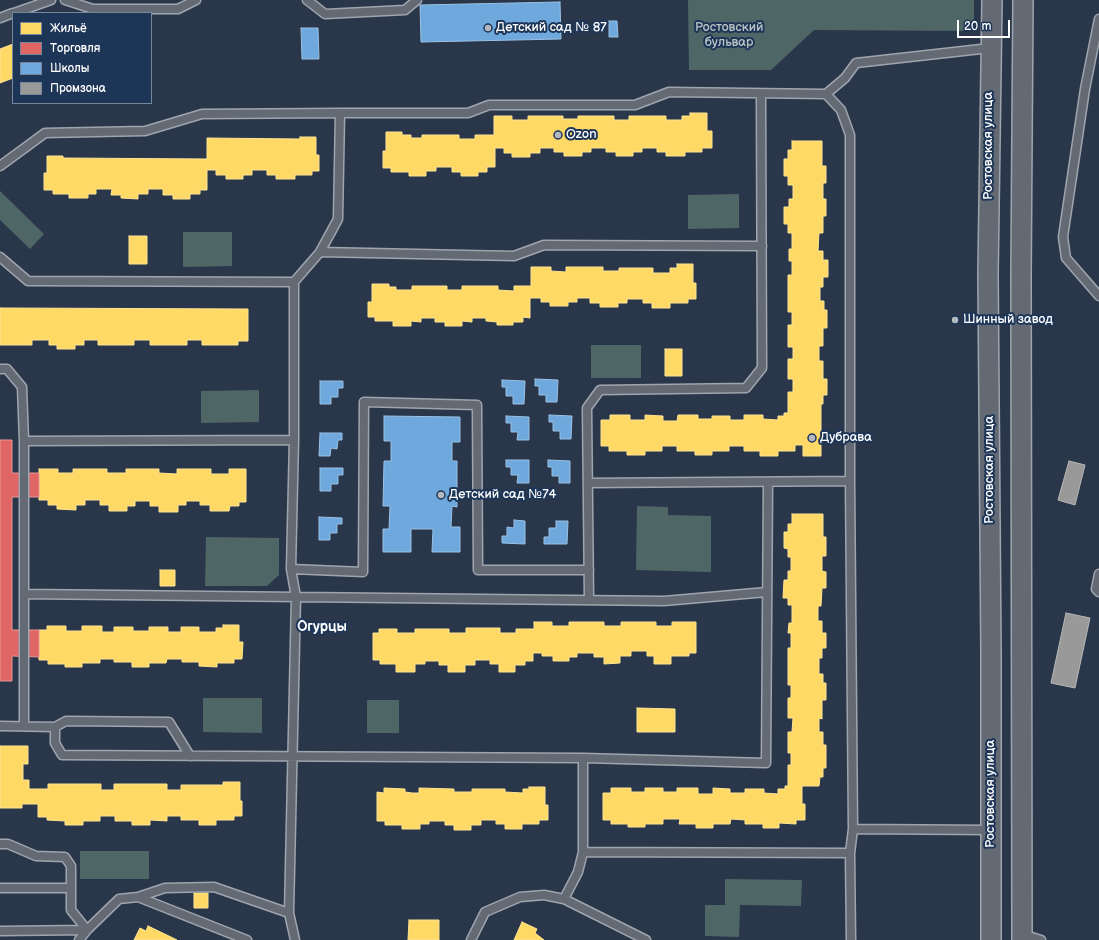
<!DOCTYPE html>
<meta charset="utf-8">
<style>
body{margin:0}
#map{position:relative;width:1099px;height:940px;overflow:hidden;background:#2a374a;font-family:"Balsamiq Sans",sans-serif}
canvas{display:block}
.legend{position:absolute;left:12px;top:12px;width:140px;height:92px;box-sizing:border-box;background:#1d3557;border:1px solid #77869a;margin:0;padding:5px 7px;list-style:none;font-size:12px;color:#fff}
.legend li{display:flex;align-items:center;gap:8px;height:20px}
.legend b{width:20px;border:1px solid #77869a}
.scale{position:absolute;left:957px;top:20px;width:53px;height:18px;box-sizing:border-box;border:2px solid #fff;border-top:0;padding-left:5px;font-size:12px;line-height:14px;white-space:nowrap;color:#fff;-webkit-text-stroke:3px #1d3557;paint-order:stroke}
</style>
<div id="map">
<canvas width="1099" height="940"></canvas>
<ul class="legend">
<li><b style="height:11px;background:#ffd966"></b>Жильё</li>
<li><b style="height:11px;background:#e06666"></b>Торговля</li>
<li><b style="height:11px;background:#6fa8dc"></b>Школы</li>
<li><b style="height:11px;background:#999"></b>Промзона</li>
</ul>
<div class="scale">20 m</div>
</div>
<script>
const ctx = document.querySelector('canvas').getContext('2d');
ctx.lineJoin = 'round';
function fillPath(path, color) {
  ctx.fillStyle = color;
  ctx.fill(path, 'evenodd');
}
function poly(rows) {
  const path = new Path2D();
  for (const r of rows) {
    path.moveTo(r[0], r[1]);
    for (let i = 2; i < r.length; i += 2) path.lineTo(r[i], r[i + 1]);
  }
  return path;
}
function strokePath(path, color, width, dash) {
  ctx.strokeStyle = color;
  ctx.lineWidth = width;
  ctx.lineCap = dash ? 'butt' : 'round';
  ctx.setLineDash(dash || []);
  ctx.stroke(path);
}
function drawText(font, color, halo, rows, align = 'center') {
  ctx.font = font + ' "Balsamiq Sans",sans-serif';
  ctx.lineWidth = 4;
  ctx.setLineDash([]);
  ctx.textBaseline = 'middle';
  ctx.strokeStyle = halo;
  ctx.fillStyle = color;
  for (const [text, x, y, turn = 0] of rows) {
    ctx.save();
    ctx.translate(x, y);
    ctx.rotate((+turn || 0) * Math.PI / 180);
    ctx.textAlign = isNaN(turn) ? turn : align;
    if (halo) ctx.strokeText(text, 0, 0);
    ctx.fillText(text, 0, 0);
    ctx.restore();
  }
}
fillPath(poly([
 [688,0,974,0,974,31,814,30,771,70,689,70],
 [0,191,44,234,30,249,0,220],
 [739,194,739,228,688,229,688,195],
 [183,232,232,232,232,266,183,267],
 [641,345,641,378,591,378,591,345],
 [259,390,259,422,201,423,201,391],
 [637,506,668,507,668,515,711,516,711,572,636,570],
 [206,537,279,538,279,575,267,586,205,586],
 [203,698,262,698,262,733,203,732],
 [367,700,399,700,399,733,367,733],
 [80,851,149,851,149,879,80,879],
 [725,879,802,880,801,906,740,905,739,937,705,936,705,905,725,905]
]), '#4f6666');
const homes = poly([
 [13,44,13,78,0,83,0,49,13,44],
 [690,113,707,113,707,131,712,131,712,148,702,148,702,152,685,152,685,156,666,156,666,152,657,152,657,148,642,148,642,152,633,152,633,156,616,156,616,152,606,152,606,148,591,148,591,152,582,152,582,156,564,156,564,152,554,152,554,148,540,148,540,153,530,153,530,157,512,157,512,153,504,153,504,148,495,148,495,167,487,167,487,172,478,172,478,176,461,176,461,172,452,172,452,167,436,167,436,171,426,171,426,176,409,176,409,172,391,172,391,168,383,168,383,151,386,151,386,132,402,132,402,135,411,135,411,138,422,138,422,135,459,135,459,139,475,139,475,135,494,135,494,116,512,116,512,120,528,120,528,116,563,116,563,119,578,119,578,116,614,116,614,120,629,120,629,116,666,116,666,120,682,120,682,116,690,116,690,113],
 [300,137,316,137,316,155,319,155,319,171,312,171,312,175,295,175,295,179,276,179,276,175,267,175,267,170,252,170,252,175,243,175,243,179,226,179,226,175,216,175,216,170,207,170,207,190,200,190,200,194,190,194,190,199,173,199,173,195,163,195,163,189,148,189,148,194,138,194,138,199,121,198,121,195,111,195,112,189,96,189,96,194,88,194,88,198,69,198,69,194,53,194,53,190,44,190,44,173,47,173,47,156,63,156,63,158,207,159,207,138,300,139,300,137],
 [792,141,822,141,822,166,826,166,826,183,823,183,823,199,826,199,826,216,823,216,823,233,819,233,818,251,823,251,823,260,828,260,828,277,823,277,823,287,820,287,820,301,824,301,824,310,827,310,827,328,823,328,823,346,819,346,819,361,823,361,823,379,827,379,827,395,823,395,823,404,821,404,821,456,803,456,803,445,795,445,795,451,778,451,778,456,760,456,760,451,744,451,744,446,729,446,729,451,712,451,712,455,695,455,695,451,677,451,677,446,662,446,662,451,645,451,645,455,627,455,627,451,609,451,609,446,601,446,601,420,610,420,610,415,630,415,630,420,645,420,645,415,663,416,663,421,677,421,678,415,698,415,698,419,712,419,712,416,730,416,730,420,744,420,744,415,763,415,763,419,778,420,778,416,784,416,784,413,788,413,788,392,793,392,793,379,788,379,788,359,793,359,793,347,788,347,788,325,792,325,792,312,788,312,788,275,792,275,792,261,789,261,789,249,792,249,792,233,788,233,788,224,784,224,784,207,789,207,789,199,793,199,793,185,788,185,788,176,784,176,784,159,788,159,788,150,792,150,792,141],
 [129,236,147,236,147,264,129,264,129,236],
 [677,264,693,264,693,283,696,283,696,299,688,299,688,303,670,303,670,308,652,308,652,303,643,303,643,299,627,299,627,303,618,303,618,307,600,307,600,303,590,303,590,298,577,298,577,302,568,302,568,306,550,306,550,302,541,302,541,298,530,298,530,318,523,317,523,322,513,322,513,325,497,325,497,322,486,321,486,318,472,318,472,322,462,321,462,326,445,326,445,322,435,322,435,318,421,318,421,322,411,321,411,326,393,326,393,321,375,321,375,317,368,317,368,302,372,302,372,284,389,284,389,287,396,287,396,290,412,290,412,286,447,286,447,290,462,290,462,286,498,286,498,290,514,291,514,286,531,286,531,267,551,267,551,271,566,272,566,267,603,267,603,271,619,271,619,268,653,268,653,273,670,273,670,268,677,268,677,264],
 [0,308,248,309,248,341,238,341,238,345,202,345,202,340,187,340,187,345,150,345,150,340,134,340,134,345,98,345,98,340,84,340,84,345,75,345,75,349,57,349,57,345,49,345,49,340,32,340,32,345,0,345,0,308],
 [665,349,682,349,682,376,665,376,665,349],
 [39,469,58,469,58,473,73,473,73,469,107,469,107,473,126,473,126,469,159,469,159,473,177,474,177,469,211,469,211,474,229,474,229,469,246,469,246,502,239,502,239,506,230,506,229,511,210,511,210,505,200,505,200,501,186,501,186,505,178,505,178,512,159,512,159,506,150,506,150,501,135,501,135,506,127,506,127,511,109,511,109,505,100,505,100,500,85,500,85,505,76,505,76,510,57,509,57,505,48,505,48,500,39,500,39,469],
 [792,514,823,514,823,537,826,537,826,556,822,556,822,571,826,572,826,588,822,588,821,606,818,606,818,621,822,621,822,633,826,633,826,648,822,648,822,658,819,658,819,674,823,674,823,683,826,683,826,700,822,700,822,719,819,718,819,732,823,732,823,745,826,745,826,768,823,768,823,777,820,777,819,786,802,786,802,804,805,804,805,820,796,820,796,824,779,823,779,828,763,828,763,824,745,824,745,820,731,819,730,824,713,824,713,828,696,828,696,824,679,824,680,819,663,819,663,824,645,824,645,827,628,827,628,824,611,824,611,820,603,820,603,793,611,793,611,788,631,788,631,792,645,792,645,788,663,788,663,792,677,792,677,788,698,788,698,794,713,794,713,788,730,789,730,793,745,793,745,789,764,789,764,793,778,794,778,789,785,789,785,786,788,786,788,765,791,765,791,753,788,753,788,732,792,732,793,718,788,718,788,698,791,698,791,685,788,685,788,648,791,648,791,633,788,633,789,623,792,623,792,605,788,605,788,598,783,598,784,580,788,580,788,571,791,571,791,557,788,557,788,549,784,548,784,532,788,532,788,524,792,524,792,514],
 [160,570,175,570,175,586,160,586,160,570],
 [534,622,552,622,552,626,569,626,569,622,604,622,604,626,621,626,621,622,656,622,656,626,672,626,672,622,696,622,696,653,689,653,689,656,671,656,671,664,654,664,654,656,647,656,647,651,631,651,631,656,620,656,620,663,604,664,604,657,594,657,594,653,577,653,577,657,569,657,569,661,553,661,553,656,542,656,542,653,533,653,533,661,525,661,525,665,515,665,515,672,499,672,499,664,490,664,490,660,475,660,475,665,465,665,465,672,448,672,448,665,439,665,439,661,425,661,425,664,415,664,415,672,396,672,396,664,380,664,380,660,373,660,373,633,379,633,379,629,397,629,397,633,415,633,415,629,449,629,449,633,466,633,466,628,500,628,500,633,516,633,516,629,534,629,534,622],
 [223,625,239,625,239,642,243,642,242,659,234,659,234,663,217,663,217,667,199,666,199,662,182,662,182,659,167,659,166,663,149,663,149,667,132,667,132,662,114,662,114,659,100,659,100,663,82,663,82,667,65,667,65,664,48,664,48,660,39,660,39,630,47,630,47,626,66,626,66,631,82,631,82,626,102,626,102,632,114,632,114,627,133,627,133,631,149,631,149,627,168,627,168,632,181,632,181,627,199,627,199,632,216,632,216,628,223,628,223,625],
 [637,708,675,709,675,732,637,732,637,708],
 [0,746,28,746,28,764,23,764,23,780,29,780,29,789,48,789,48,784,101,784,101,790,114,790,114,784,167,784,167,790,181,790,181,785,223,785,223,782,240,782,240,801,242,801,242,816,234,816,234,820,216,820,216,825,199,825,199,820,181,820,181,816,167,816,167,821,150,820,150,825,132,825,132,821,115,821,115,816,100,816,100,821,83,821,83,825,65,825,65,821,47,820,47,817,38,817,38,804,22,804,22,808,0,808,0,746],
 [529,787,545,787,545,805,548,805,548,820,539,820,539,824,522,824,522,829,505,829,505,824,496,824,496,820,481,820,481,825,471,825,471,830,454,830,454,825,445,825,445,821,429,821,429,824,420,824,420,829,402,829,402,825,385,825,385,821,377,821,377,792,384,793,384,788,405,789,405,792,412,793,419,793,419,788,454,789,454,792,472,792,472,789,505,789,505,792,523,793,523,789,529,789,529,787],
 [194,893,208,893,208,908,194,908,194,893],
 [409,920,439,920,439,940,408,940,409,920],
 [522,922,537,929,535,933,544,940,514,940,522,922],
 [148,926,173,938,177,940,134,940,140,928,146,931,148,926]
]);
fillPath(homes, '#ffd966');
strokePath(homes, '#ffe494', 1);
const shops = poly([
 [0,440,12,440,12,473,39,473,39,497,12,497,12,630,39,630,39,657,12,656,12,681,0,681,0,440]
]);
fillPath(shops, '#e06666');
strokePath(shops, '#e99494', 1);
const schools = poly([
 [560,2,561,39,421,42,420,5,560,2],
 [609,21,617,21,618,37,609,37,609,21],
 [301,28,318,28,319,59,302,59,301,28],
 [535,379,558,380,557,402,546,402,546,395,539,395,539,386,535,386,535,379],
 [502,380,525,381,524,404,513,404,513,396,506,396,506,387,502,387,502,380],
 [320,381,343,381,343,388,338,388,338,397,331,397,331,404,320,404,320,381],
 [549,415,572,416,571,439,560,439,560,431,553,431,553,422,549,422,549,415],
 [384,416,460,417,460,442,452,442,452,461,457,461,457,507,452,506,451,527,460,527,460,552,432,552,433,529,411,529,411,552,383,552,383,529,389,529,390,506,383,506,384,461,391,461,391,441,384,441,384,416],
 [506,416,529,417,529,440,517,440,518,432,511,432,511,423,506,423,506,416],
 [320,433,342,433,342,440,338,440,337,449,331,448,330,456,319,456,320,433],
 [506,460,529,460,529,483,517,483,518,475,511,475,511,467,506,467,506,460],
 [548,460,570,461,570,483,559,483,559,476,552,476,552,467,548,467,548,460],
 [320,468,343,468,343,475,338,475,338,484,331,484,331,491,320,491,320,468],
 [319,517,342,518,342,524,337,524,337,533,330,533,330,540,319,540,319,517],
 [514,520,525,521,525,544,502,543,502,536,507,536,507,527,514,528,514,520],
 [556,521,568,521,567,544,544,544,544,537,549,537,549,528,556,528,556,521]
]);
fillPath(schools, '#6fa8dc');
strokePath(schools, '#9ac2e6', 1);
const industry = poly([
 [1069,461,1085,465,1075,505,1058,500,1069,461],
 [1066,613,1090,618,1075,688,1051,683,1066,613]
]);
fillPath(industry, '#999');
strokePath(industry, '#b8b8b8', 1);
const service = poly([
 [65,0,93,9,178,9,196,0],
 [307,0,325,14,405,10,417,0],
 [14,13,51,0],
 [0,18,13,13],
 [1099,19,1085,89,1063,237,1066,258,1099,296],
 [826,94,841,110,850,135,850,481,853,829],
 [340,113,468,113,489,105,635,105,669,92,826,94,845,78,856,63,990,48],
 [0,166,45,133,145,131,202,114,340,113,338,219,320,252,514,256,544,245,762,246],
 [0,257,28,281,294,282,320,252],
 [294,282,294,440,291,569,296,597,289,913,295,940],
 [0,369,7,369,22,387,24,441,24,726],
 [24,441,294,440],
 [768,482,766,763,583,758,583,852,850,853],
 [588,483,850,481],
 [291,569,363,572,364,402,477,405,478,570,589,570],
 [1099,574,1096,589,1099,592],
 [24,594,664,601,767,592],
 [589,600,587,408,600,390,746,388,762,368,761,94],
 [0,726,55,727,66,721,169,722,190,756],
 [55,727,55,743,62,755,583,758],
 [0,844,8,844,36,856,65,857,71,866,71,910,87,930],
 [0,888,71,888],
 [138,897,165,888,214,887,289,913],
 [564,899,578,872,583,852],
 [0,931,87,930],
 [1022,934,1041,940],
 [79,940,87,930,119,899,138,897,247,940],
 [471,940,485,912,520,897,544,895,564,899,646,940],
 [851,940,850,853,853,829,991,830]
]);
const tertiary = poly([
 [991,940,991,653,988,274,992,0],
 [1022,940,1021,275,1023,0]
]);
strokePath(service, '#9fa5ae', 11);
strokePath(tertiary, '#9fa5ae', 22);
strokePath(service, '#636a74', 8);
strokePath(tertiary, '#636a74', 19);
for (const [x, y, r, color] of [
 [488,28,4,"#b4b9c0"],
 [558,135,4,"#b4b9c0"],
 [955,320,4,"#b4b9c0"],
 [812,438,4,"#b4b9c0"],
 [441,495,4,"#b4b9c0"]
]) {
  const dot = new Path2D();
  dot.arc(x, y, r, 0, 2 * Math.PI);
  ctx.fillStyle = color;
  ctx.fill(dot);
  strokePath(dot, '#1d3557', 1.5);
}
drawText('13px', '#fff', '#1d3557', [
 ["Детский сад № 87",496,28],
 ["Ozon",566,135],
 ["Шинный завод",963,320],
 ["Дубрава",820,438],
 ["Детский сад №74",449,495]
], 'left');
drawText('13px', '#bbc5c3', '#1d3557', [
 ["Ростовский",729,28],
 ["бульвар",729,43]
]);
drawText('13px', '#fff', '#1d3557', [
 ["Ростовская улица",989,146,-90],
 ["Ростовская улица",990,470,-90],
 ["Ростовская улица",991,794,-90]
]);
drawText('bold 14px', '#fff', '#1d3557', [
 ["Огурцы",322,627]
]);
</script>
